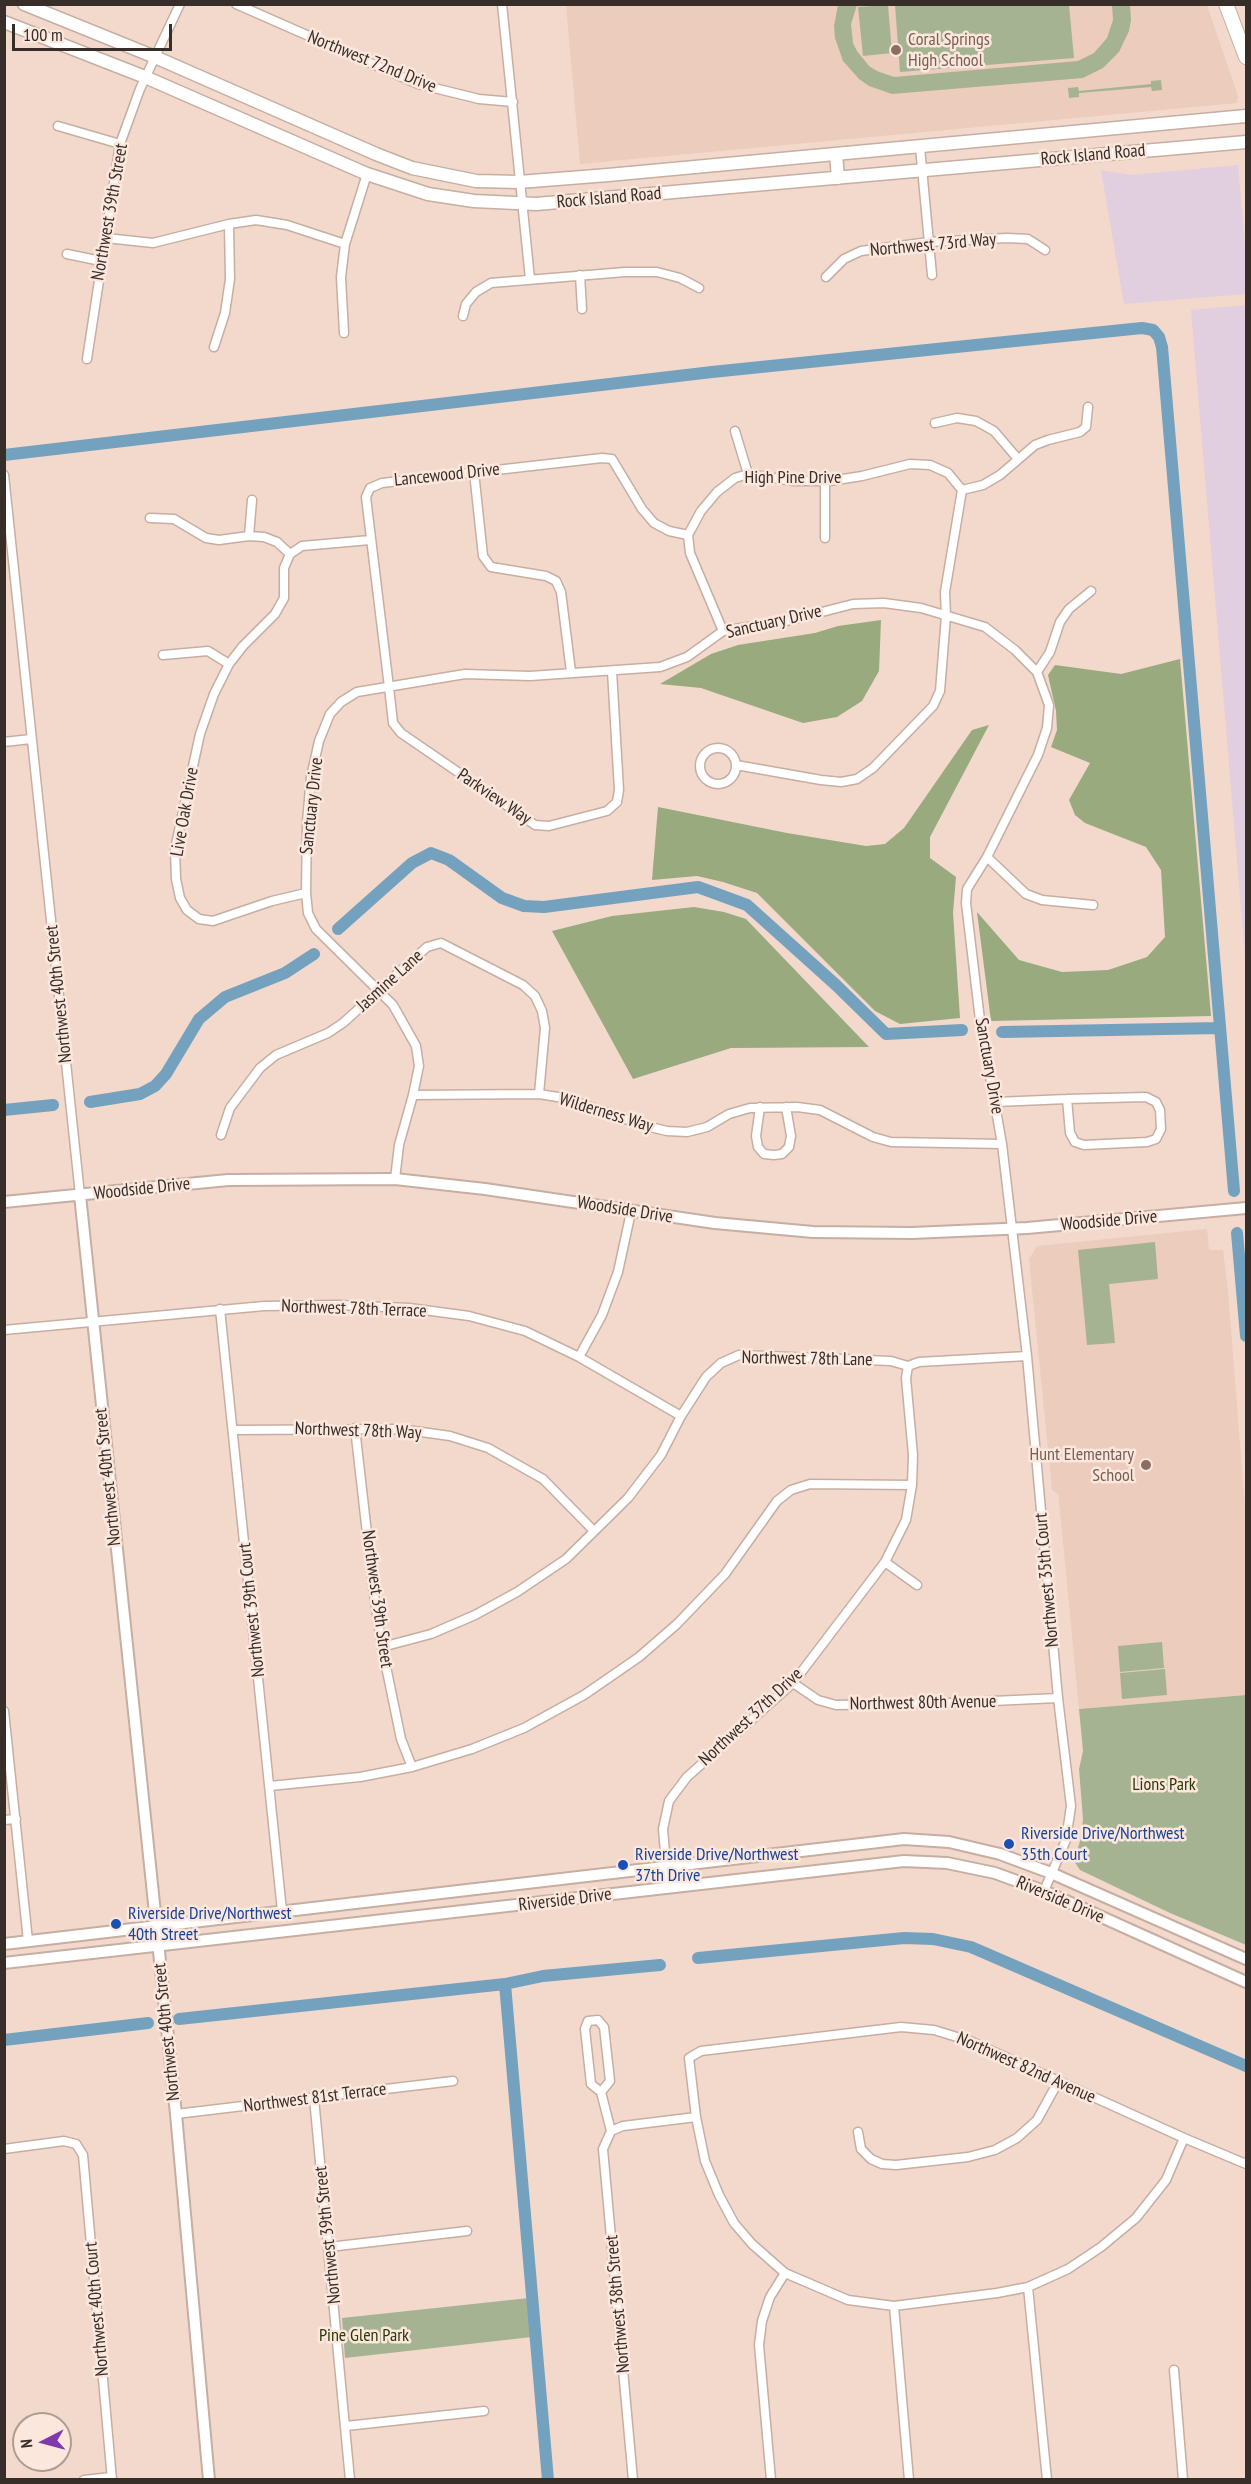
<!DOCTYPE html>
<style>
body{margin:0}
#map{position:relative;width:1251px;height:2484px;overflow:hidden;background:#f2d9cc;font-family:"PT Sans Narrow",sans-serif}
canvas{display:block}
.frame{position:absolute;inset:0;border:6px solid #372e29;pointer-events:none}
.north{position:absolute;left:12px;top:2412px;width:60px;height:60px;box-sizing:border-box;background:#fce7dd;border:2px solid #ad9d95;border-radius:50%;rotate:264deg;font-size:16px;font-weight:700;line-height:24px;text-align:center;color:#372e29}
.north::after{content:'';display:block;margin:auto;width:21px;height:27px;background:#8039ac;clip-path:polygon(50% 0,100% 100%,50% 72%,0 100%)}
.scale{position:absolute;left:12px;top:24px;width:160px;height:27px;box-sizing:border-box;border:3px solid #372e29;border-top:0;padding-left:8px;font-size:18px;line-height:21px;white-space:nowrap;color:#372e29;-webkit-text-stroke:4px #fce7dd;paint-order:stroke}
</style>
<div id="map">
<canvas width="1251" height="2484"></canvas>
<div class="frame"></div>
<div class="north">N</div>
<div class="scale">100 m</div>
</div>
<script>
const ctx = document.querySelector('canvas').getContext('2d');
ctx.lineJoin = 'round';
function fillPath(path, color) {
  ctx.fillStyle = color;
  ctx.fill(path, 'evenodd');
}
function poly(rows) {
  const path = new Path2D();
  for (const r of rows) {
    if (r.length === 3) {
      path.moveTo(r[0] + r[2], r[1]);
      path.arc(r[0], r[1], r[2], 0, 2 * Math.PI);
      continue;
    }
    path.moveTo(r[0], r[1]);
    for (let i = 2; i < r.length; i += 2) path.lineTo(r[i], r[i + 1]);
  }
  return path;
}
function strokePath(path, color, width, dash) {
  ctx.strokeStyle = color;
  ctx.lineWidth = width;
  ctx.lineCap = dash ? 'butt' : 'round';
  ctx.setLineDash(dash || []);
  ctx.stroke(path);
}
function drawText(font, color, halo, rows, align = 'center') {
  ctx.font = font + ' "PT Sans Narrow",sans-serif';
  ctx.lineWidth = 5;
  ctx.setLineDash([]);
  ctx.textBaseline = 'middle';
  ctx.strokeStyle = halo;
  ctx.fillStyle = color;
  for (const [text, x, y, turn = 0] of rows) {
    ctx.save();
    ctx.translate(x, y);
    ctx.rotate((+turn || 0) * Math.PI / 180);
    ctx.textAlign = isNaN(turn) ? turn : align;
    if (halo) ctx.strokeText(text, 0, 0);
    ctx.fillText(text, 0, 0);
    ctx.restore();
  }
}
fillPath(poly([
 [1238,165,1246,256,1246,294,1124,304,1101,170,1132,175],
 [1246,305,1246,968,1191,310]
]), '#e1cedf');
fillPath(poly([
 [566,5,1207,5,1238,96,1237,103,580,164],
 [1207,1229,1209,1250,1223,1250,1228,1291,1246,1520,1246,1695,1079,1709,1061,1521,1058,1494,1052,1490,1029,1259,1037,1246]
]), '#ecccbc');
fillPath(poly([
 [838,5,857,5,851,24,853,43,857,51,869,66,877,71,894,77,1078,61,1094,53,1107,38,1113,20,1112,5,1130,5,1131,20,1129,31,1119,52,1103,68,1083,78,892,94,869,86,859,79,843,61,835,38,834,26],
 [888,5,892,53,863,56,858,7],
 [895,5,1069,5,1074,58,900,72],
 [1161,80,1162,90,1152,91,1151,87,1079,93,1079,97,1069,98,1068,88,1078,87,1079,91,1151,84,1151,81],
 [1155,1242,1158,1279,1109,1284,1115,1343,1087,1345,1078,1250],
 [1162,1642,1164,1668,1120,1672,1118,1646],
 [1165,1669,1167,1695,1122,1699,1120,1673],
 [1246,1695,1246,1945,1170,1913,1080,1870,1074,1861,1081,1838,1083,1819,1079,1769,1083,1751,1079,1709],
 [529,2298,532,2337,345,2358,342,2318]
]), '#a6b393');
fillPath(poly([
 [881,620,879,671,862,701,837,717,803,723,701,688,660,684,711,654,738,645,815,633,838,626],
 [1180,659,1211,1016,991,1021,977,912,1019,960,1062,972,1108,970,1147,957,1165,937,1161,870,1146,847,1085,823,1075,815,1069,800,1090,763,1051,747,1057,730,1056,711,1048,675,1055,665,1121,674],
 [989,725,930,837,930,858,956,877,953,913,960,1018,900,1024,875,1011,757,893,723,882,697,876,652,880,658,807,787,833,866,846,885,844,904,828,972,730],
 [694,907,724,912,746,919,869,1047,731,1048,633,1079,552,931,612,916]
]), '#98aa7e');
strokePath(poly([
 [4,455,712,372,1142,328,1153,330,1159,337,1162,347,1234,1191],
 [338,929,412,863,431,853,449,860,502,898,524,906,544,907,698,887,747,905,836,985,886,1034,962,1030],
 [1002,1032,1220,1028],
 [90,1102,140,1094,155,1086,166,1074,199,1019,225,997,285,973,314,954],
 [4,1110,53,1105],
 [1237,1233,1246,1336],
 [698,1958,904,1938,933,1939,971,1947,1246,2066],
 [505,1984,548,2480],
 [179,2019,505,1984,543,1976,660,1965],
 [4,2040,148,2023]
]), '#74a2be', 12);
const minor = poly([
 [236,4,418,84,479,99,513,102],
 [502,4,530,279],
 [58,126,120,144],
 [920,147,932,275],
 [106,238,153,243,229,224,256,220,287,225,345,244],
 [67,254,101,261],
 [580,275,582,309],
 [826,277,844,259,861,251,929,242,1007,238,1028,239,1045,250],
 [463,316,466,304,476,292,491,283,625,272,657,272,680,278,699,288],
 [344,333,341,277,345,244,367,174],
 [214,347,225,313,230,279,229,224],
 [87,359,120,144,140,89,180,4],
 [935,423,957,418,976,421,994,431,1018,459],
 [735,431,748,474],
 [474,472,483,556,491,567,546,576,556,581,561,592,571,672],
 [4,475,80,1195],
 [825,481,825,538],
 [962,490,983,485,1000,475,1035,445,1048,440,1080,432,1086,427,1088,407],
 [150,518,174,519,206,538,219,540,249,536,264,537,277,542,290,554,302,546,370,540],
 [249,536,252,500],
 [290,554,284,568,284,598,275,614,243,646,229,664,214,694,200,734,175,849,176,879,180,898,187,910,199,919,213,921,272,901,306,893],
 [723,631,690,553,688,535,701,511,717,492,735,478,748,474,793,481,830,481,862,476,910,464,930,465,948,473,962,490,945,592,946,616,940,691,933,706,873,768,857,779,841,782,821,780,736,765],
 [163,655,208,651,229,664],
 [612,671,619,790,617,802,607,811,549,826,535,825,401,733,393,723,389,687,366,497,370,488,382,483,602,458,612,459,642,509,654,523,669,531,688,535],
 [1037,672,1050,652,1060,622,1069,609,1091,591],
 [4,742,31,739],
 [718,766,18],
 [987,857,1026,894,1042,900,1093,905],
 [413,1095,539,1094,564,1098,646,1126,667,1131,687,1132,707,1127,729,1114,750,1108,797,1107,820,1110,873,1137,891,1142,1002,1144],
 [996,1102,1067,1099,1146,1097,1156,1102,1160,1110,1161,1129,1156,1139,1147,1142,1084,1145,1075,1142,1070,1133,1067,1099],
 [760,1107,756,1136,758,1147,764,1154,774,1155,782,1154,789,1147,791,1136,786,1107],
 [221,1135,230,1108,260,1068,276,1055,328,1033,343,1023,427,947,441,943,523,985,535,996,542,1011,545,1028,539,1094],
 [395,1179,399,1145,413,1095,419,1066,416,1046,393,1005,316,929,308,913,306,893,307,822,311,777,319,741,330,714,341,702,357,692,465,674,530,676,660,667,687,657,723,631,791,620,853,604,884,603,921,608,985,627,1015,650,1037,672,1049,705,1047,728,1038,755,987,857,967,889,966,903,980,1020,1002,1144,1027,1356,1058,1698,1071,1806,1066,1840,1044,1891],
 [220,1309,282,1911],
 [4,1330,264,1306,339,1305,409,1308,469,1316,525,1331,579,1357,681,1416],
 [579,1357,602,1315,618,1272,631,1212],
 [355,1428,374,1595,382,1647,401,1739,412,1767],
 [233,1430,400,1429,450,1436,488,1448,543,1479,594,1531],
 [885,1562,917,1585],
 [382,1647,431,1634,475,1615,517,1592,566,1559,628,1498,661,1455,681,1416,706,1377,721,1363,739,1355,891,1361,908,1366,919,1362,1027,1356],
 [793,1683,818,1700,836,1705,949,1703,1058,1698],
 [4,1711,28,1941],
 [270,1786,360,1777,412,1767,472,1749,524,1728,584,1695,639,1657,677,1624,725,1574,777,1501,791,1490,810,1484,912,1485],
 [4,1820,16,1819],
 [668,1888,663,1829,669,1801,687,1777,793,1683,885,1562,906,1520,912,1485,913,1455,906,1378,908,1366],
 [601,2092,610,2081,604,2027,598,2020,588,2021,585,2029,591,2084,601,2092,611,2131],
 [314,2098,350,2480],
 [176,2114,453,2081],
 [858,2132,861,2149,871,2159,882,2164,896,2165,968,2157,995,2150,1017,2138,1037,2120,1058,2082],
 [4,2149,64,2141,76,2144,83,2155,112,2480],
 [329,2247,467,2231],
 [785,2273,848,2300,894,2306,997,2293,1028,2287,1068,2269,1101,2247,1136,2218,1166,2180,1184,2138],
 [1028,2287,1047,2480],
 [894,2306,909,2480],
 [1174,2370,1183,2480],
 [346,2426,484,2411],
 [84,2480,111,2477],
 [633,2480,603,2149,611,2131,623,2126,696,2117],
 [771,2480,759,2345,762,2321,770,2297,785,2273,752,2244,734,2223,719,2195,705,2161,696,2117,689,2058,701,2051,901,2027,934,2030,970,2041,1184,2138,1246,2164]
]);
const tertiary = poly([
 [80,1195,176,2114,209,2480],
 [4,1202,228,1180,395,1179,485,1189,715,1223,813,1232,912,1233,1027,1228,1246,1208],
 [4,1944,904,1839,949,1842,1000,1854,1051,1873,1246,1959],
 [4,1963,904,1861,947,1863,995,1873,1044,1891,1246,1982]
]);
const secondary = poly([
 [24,4,155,57,376,154,412,168,476,181,519,182,608,175,1246,116],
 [4,22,145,77,367,174,428,194,474,201,536,204,1246,142],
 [836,154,838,178]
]);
const primary = poly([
 [1226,4,1246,57]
]);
strokePath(minor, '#c6aea2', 11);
strokePath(tertiary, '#c6aea2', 14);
strokePath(secondary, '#c6aea2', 15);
strokePath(primary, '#c6aea2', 16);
strokePath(minor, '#fff', 8);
strokePath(tertiary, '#fff', 10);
strokePath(secondary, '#fff', 12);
strokePath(primary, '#fff', 14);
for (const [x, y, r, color] of [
 [896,50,6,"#8d6e63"],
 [1146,1465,6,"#8d6e63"],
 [1009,1844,6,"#1a4fb4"],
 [623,1865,6,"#1a4fb4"],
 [116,1924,6,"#1a4fb4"]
]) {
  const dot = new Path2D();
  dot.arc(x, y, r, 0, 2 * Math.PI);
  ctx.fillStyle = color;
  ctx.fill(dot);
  strokePath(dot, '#fce7dd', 2);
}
drawText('18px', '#785e54', '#fce7dd', [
 ["Coral Springs",908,40],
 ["High School",908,61],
 ["Hunt Elementary",1134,1455,"right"],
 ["School",1134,1476,"right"]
], 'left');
drawText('18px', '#372e29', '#fce7dd', [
 ["Northwest 72nd Drive",372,62,22],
 ["Rock Island Road",1093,155,-5],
 ["Rock Island Road",609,198,-5],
 ["Northwest 39th Street",110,212,-80],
 ["Northwest 73rd Way",933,245,-5],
 ["Lancewood Drive",447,475,-6],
 ["High Pine Drive",793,478],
 ["Sanctuary Drive",774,622,-13],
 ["Parkview Way",494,797,34],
 ["Sanctuary Drive",312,806,-84],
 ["Live Oak Drive",185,812,-80],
 ["Jasmine Lane",390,981,-42],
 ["Northwest 40th Street",59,994,-96],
 ["Sanctuary Drive",989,1066,80],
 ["Wilderness Way",606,1113,17],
 ["Woodside Drive",142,1189,-6],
 ["Woodside Drive",625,1210,9],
 ["Woodside Drive",1109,1221,-5],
 ["Northwest 78th Terrace",354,1309,2],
 ["Northwest 78th Lane",807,1359,1],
 ["Northwest 78th Way",358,1431,2],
 ["Northwest 40th Street",108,1477,-96],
 ["Northwest 35th Court",1047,1580,-95],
 ["Northwest 39th Street",377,1599,82],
 ["Northwest 39th Court",252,1610,-96],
 ["Northwest 80th Avenue",923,1703,-1],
 ["Northwest 37th Drive",751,1717,-43],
 ["Riverside Drive",565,1900,-7],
 ["Riverside Drive",1060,1900,23],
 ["Northwest 40th Street",167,2032,-96],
 ["Northwest 82nd Avenue",1026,2068,24],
 ["Northwest 81st Terrace",315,2098,-7],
 ["Northwest 39th Street",328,2235,-96],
 ["Northwest 38th Street",618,2304,-95],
 ["Northwest 40th Court",97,2309,-95]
]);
drawText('18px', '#2a3906', '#fce7dd', [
 ["Lions Park",1164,1785],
 ["Pine Glen Park",364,2336]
]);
drawText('18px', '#164399', '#fce7dd', [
 ["Riverside Drive/Northwest",1021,1834],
 ["35th Court",1021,1855],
 ["Riverside Drive/Northwest",635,1855],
 ["37th Drive",635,1876],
 ["Riverside Drive/Northwest",128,1914],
 ["40th Street",128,1935]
], 'left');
</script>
